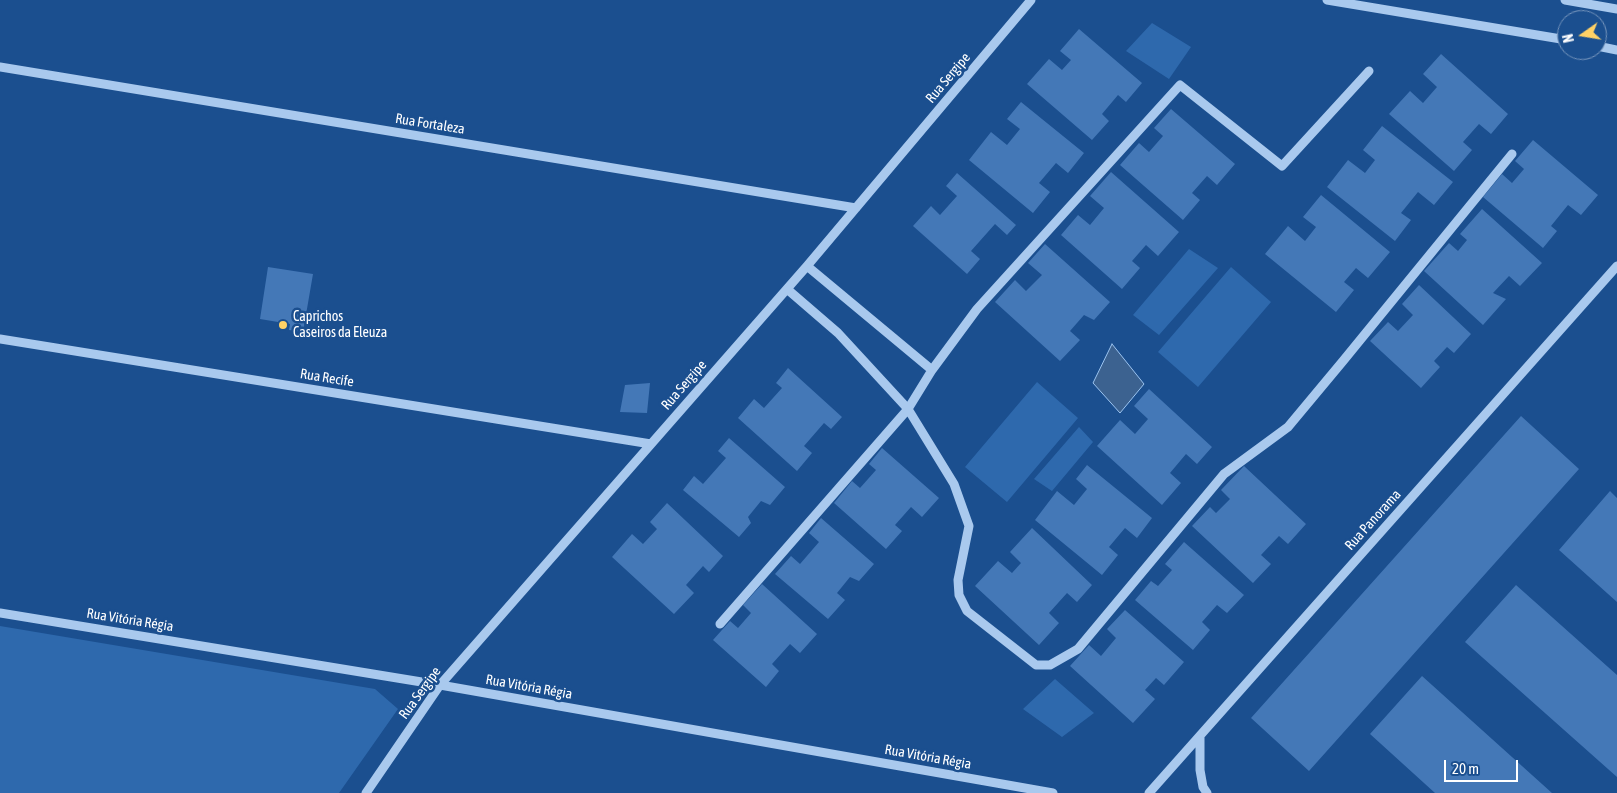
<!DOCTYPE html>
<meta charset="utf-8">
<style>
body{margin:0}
#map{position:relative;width:1617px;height:793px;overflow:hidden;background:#1b4f8f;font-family:"Asap Condensed",sans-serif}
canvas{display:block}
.north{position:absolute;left:1557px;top:10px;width:50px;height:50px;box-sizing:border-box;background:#1b4f8f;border:1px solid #7695bc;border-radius:50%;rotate:257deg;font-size:14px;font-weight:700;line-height:20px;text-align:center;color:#fff}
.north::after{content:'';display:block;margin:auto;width:18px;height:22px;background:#ffd166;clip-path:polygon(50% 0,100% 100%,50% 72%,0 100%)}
.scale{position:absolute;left:1444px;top:760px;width:74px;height:22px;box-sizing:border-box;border:2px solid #fff;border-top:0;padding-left:6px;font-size:15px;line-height:18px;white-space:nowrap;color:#fff;-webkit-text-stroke:4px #1b4f8f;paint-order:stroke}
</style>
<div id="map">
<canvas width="1617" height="793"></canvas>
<div class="north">N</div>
<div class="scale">20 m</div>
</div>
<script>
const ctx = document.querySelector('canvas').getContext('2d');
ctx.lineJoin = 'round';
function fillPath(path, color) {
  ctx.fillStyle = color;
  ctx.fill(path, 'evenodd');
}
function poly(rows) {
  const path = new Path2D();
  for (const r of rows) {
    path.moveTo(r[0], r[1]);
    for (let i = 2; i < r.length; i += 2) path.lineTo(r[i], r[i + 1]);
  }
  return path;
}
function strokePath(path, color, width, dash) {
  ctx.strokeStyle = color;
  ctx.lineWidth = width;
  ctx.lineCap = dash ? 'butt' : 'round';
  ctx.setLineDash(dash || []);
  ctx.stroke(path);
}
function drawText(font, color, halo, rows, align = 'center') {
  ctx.font = font + ' "Asap Condensed",sans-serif';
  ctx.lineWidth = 5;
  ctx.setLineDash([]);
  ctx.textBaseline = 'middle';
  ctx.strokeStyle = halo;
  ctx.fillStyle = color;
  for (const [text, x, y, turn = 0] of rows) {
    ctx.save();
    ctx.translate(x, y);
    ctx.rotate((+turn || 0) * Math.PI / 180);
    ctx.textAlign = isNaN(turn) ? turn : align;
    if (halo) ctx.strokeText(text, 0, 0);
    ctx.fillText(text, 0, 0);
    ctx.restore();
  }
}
fillPath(poly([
 [1152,23,1191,47,1169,79,1126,51],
 [1189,249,1218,268,1159,335,1133,315],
 [1231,267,1271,302,1198,387,1158,352],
 [1037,382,1078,418,1007,502,965,467],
 [1079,427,1093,442,1052,491,1034,479],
 [0,626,375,689,398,709,339,793,0,793],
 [1055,679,1094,713,1062,737,1023,709]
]), '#2e69ad');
const water = poly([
 [1112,344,1144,384,1120,413,1093,383,1112,344]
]);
fillPath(water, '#3c6290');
strokePath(water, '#9cc4f0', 1);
fillPath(poly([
 [1079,29,1142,83,1126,102,1118,95,1102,114,1109,121,1092,140,1027,84,1049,59,1062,70,1071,60,1060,51],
 [1441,54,1508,114,1491,134,1479,124,1463,142,1472,150,1454,171,1389,114,1410,91,1423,103,1437,87,1423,74],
 [1021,102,1084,153,1068,173,1056,163,1039,183,1050,192,1033,213,969,160,991,132,1007,145,1020,129,1007,119],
 [1171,109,1235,164,1217,185,1207,176,1192,193,1200,200,1183,220,1120,165,1139,143,1149,152,1163,136,1154,128],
 [1382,126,1453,182,1434,205,1418,192,1401,213,1411,220,1395,241,1327,187,1348,160,1365,173,1375,160,1363,150],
 [1533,140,1598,195,1581,215,1568,205,1551,226,1557,231,1543,248,1483,197,1502,174,1512,183,1524,169,1515,161],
 [1111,172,1179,232,1158,256,1146,245,1132,261,1140,268,1122,289,1061,235,1078,215,1090,225,1104,208,1090,196],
 [957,173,1016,225,1007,235,995,224,971,251,980,259,967,274,913,226,931,206,940,215,957,196,946,186],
 [1321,195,1390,252,1368,278,1356,268,1344,282,1354,290,1336,312,1265,254,1288,226,1305,241,1316,227,1303,217],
 [1482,209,1542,263,1520,286,1509,276,1493,293,1506,299,1483,325,1424,271,1449,243,1458,251,1467,240,1460,234],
 [1045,244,1110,302,1094,320,1084,315,1070,331,1080,340,1060,361,995,302,1015,280,1026,291,1042,275,1028,263],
 [268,267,313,274,303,332,289,330,290,324,260,319],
 [1419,285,1471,334,1454,353,1447,347,1434,361,1440,367,1421,388,1370,341,1388,322,1398,331,1413,315,1402,304],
 [788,368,842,417,831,429,824,423,804,446,812,453,797,471,738,418,754,399,764,408,782,388,776,383],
 [650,383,647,413,620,412,625,385],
 [1149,389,1212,447,1197,464,1186,454,1170,473,1181,483,1162,505,1097,446,1120,420,1135,434,1148,419,1134,406],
 [1521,416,1579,469,1309,771,1251,718],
 [729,438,785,487,770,505,761,501,748,517,751,523,739,537,683,490,694,476,703,484,726,458,718,451],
 [882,448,939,498,922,517,911,507,895,525,902,531,886,549,834,503,852,481,860,488,876,470,869,464],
 [1087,465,1152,518,1137,538,1125,528,1109,547,1118,555,1102,575,1035,520,1057,491,1074,505,1087,489,1076,479],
 [1244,466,1306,524,1288,544,1279,536,1261,555,1271,564,1253,583,1192,526,1210,507,1216,513,1230,499,1221,490],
 [1610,491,1617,498,1617,602,1559,550],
 [667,503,723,556,709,572,703,566,686,585,694,593,674,614,612,557,632,534,643,544,657,529,650,522],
 [821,518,874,564,859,581,850,577,837,593,845,600,828,619,775,574,791,556,800,564,819,542,809,533],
 [1032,528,1092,585,1077,602,1067,593,1049,613,1059,623,1039,645,975,586,998,561,1012,573,1021,563,1010,552],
 [1184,542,1244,595,1227,613,1217,605,1202,622,1210,630,1193,650,1135,600,1151,581,1158,586,1172,570,1165,564],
 [762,584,817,634,800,653,790,644,772,664,779,671,766,687,713,640,730,621,738,628,751,613,743,605],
 [1516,585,1617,675,1617,777,1465,642],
 [1125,610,1184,662,1164,685,1156,678,1145,690,1155,699,1133,723,1070,666,1089,645,1101,656,1116,638,1107,629],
 [1422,676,1552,793,1435,793,1370,734]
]), '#4478b7');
strokePath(poly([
 [1327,0,1567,40],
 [1565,0,1617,9],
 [1597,46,1617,50],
 [0,67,856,208],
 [807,266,932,370],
 [787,289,838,333,908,409,954,484,969,526,958,580,959,595,967,611,1036,665,1050,665,1078,649,1224,474,1288,427,1343,361,1512,154],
 [0,339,651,444],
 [0,613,440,685,1053,793],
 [720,624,908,409,932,370,977,309,1180,85,1282,166,1369,71],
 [1200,736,1200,770,1203,787,1207,793],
 [366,793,440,685,807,266,1031,0],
 [1149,793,1617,266]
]), '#a9c9ee', 9);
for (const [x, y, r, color] of [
 [283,325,5,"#ffd166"]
]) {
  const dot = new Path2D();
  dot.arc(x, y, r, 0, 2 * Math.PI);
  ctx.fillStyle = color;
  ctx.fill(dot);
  strokePath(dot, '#1b4f8f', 2);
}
drawText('14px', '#fff', '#1b4f8f', [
 ["Rua Sergipe",948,78,-50],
 ["Rua Fortaleza",430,124,9],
 ["Rua Recife",327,378,9],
 ["Rua Sergipe",684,385,-49],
 ["Rua Panorama",1373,520,-48],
 ["Rua Vitória Régia",130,620,9],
 ["Rua Vitória Régia",529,687,10],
 ["Rua Sergipe",420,693,-54],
 ["Rua Vitória Régia",928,757,10]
]);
drawText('14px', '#fff', '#1b4f8f', [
 ["Caprichos",293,317],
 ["Caseiros da Eleuza",293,333]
], 'left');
</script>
